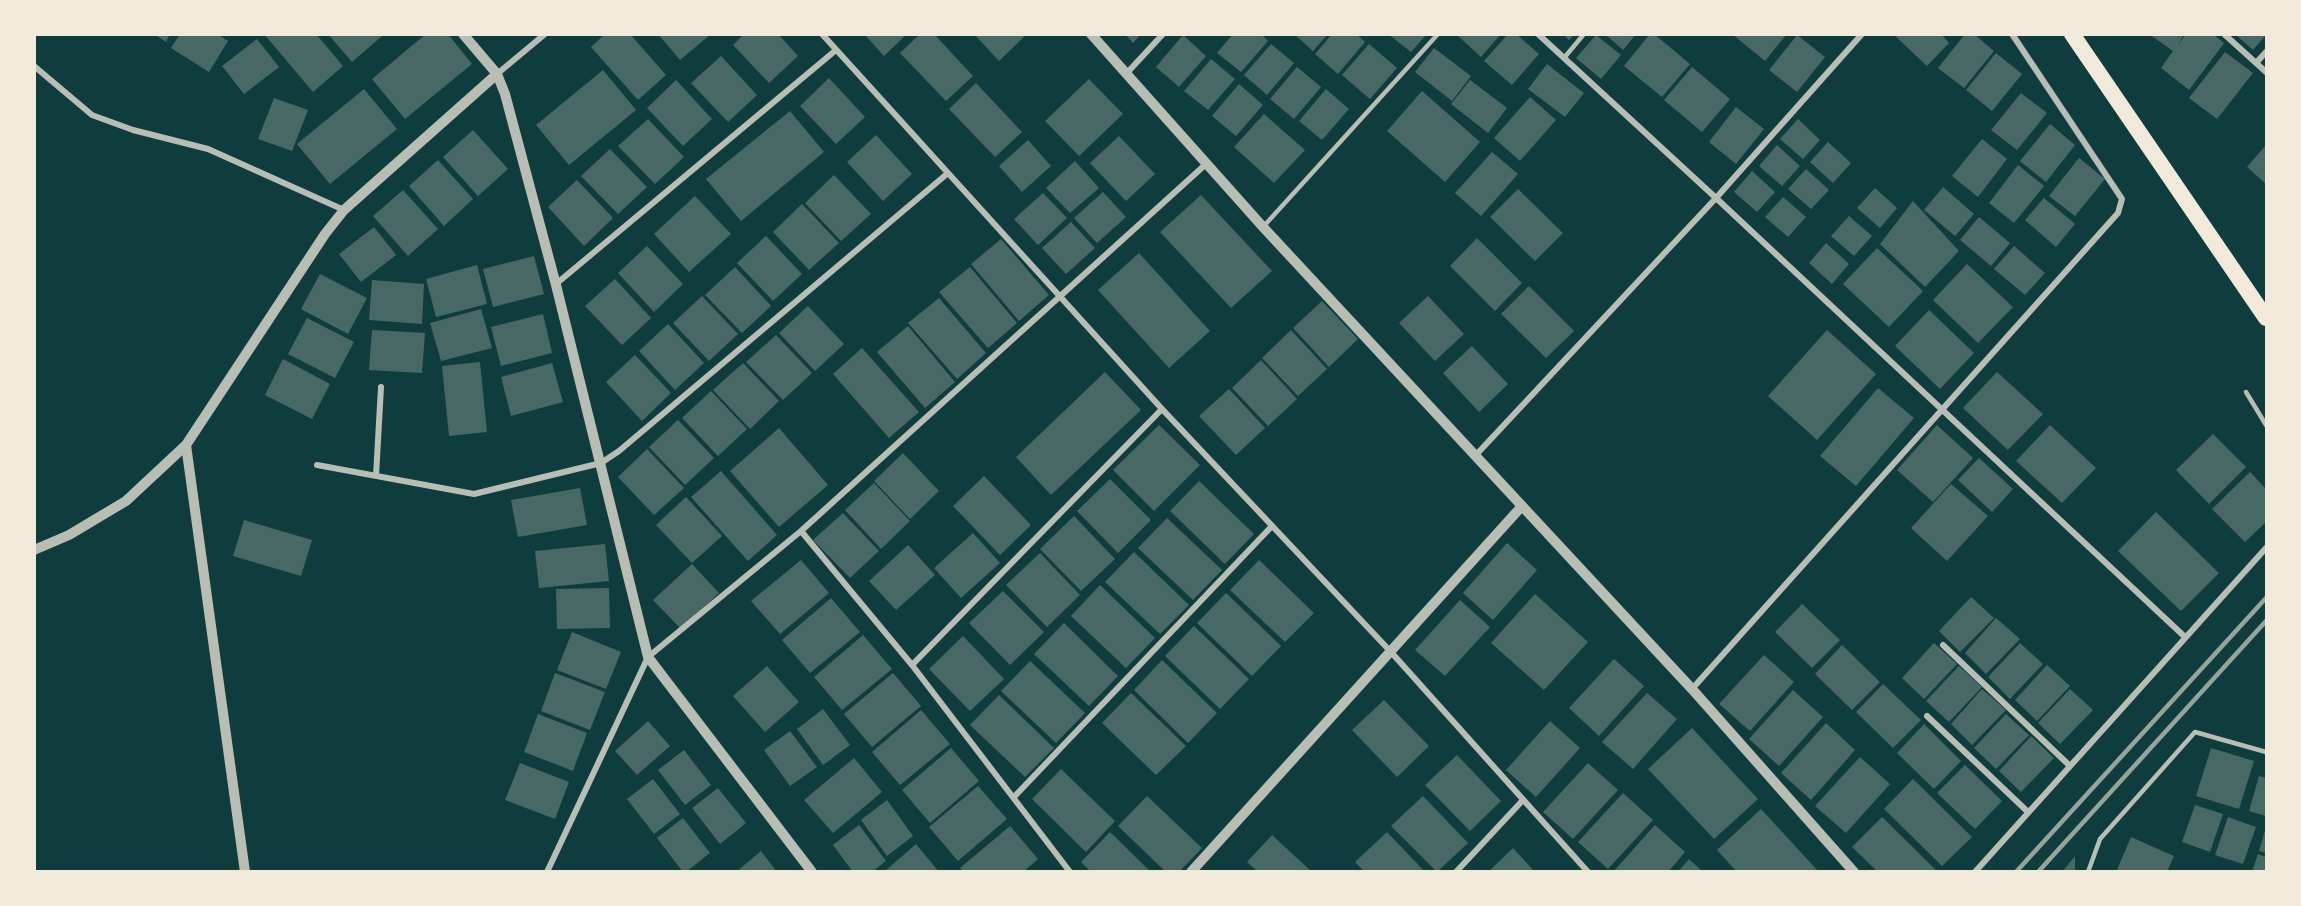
<!DOCTYPE html>
<style>
body{margin:0}
#map{position:relative;width:2301px;height:906px;overflow:hidden;background:#0f3d3e;font-family:Commissioner,sans-serif}
canvas{display:block}
.frame{position:absolute;inset:0;border:36px solid #f1e9da;pointer-events:none}
</style>
<div id="map">
<canvas width="2301" height="906"></canvas>
<div class="frame"></div>
</div>
<script>
const ctx = document.querySelector('canvas').getContext('2d');
ctx.lineJoin = 'round';
function fillPath(path, color) {
  ctx.fillStyle = color;
  ctx.fill(path, 'evenodd');
}
function poly(rows) {
  const path = new Path2D();
  for (const r of rows) {
    path.moveTo(r[0], r[1]);
    for (let i = 2; i < r.length; i += 2) path.lineTo(r[i], r[i + 1]);
  }
  return path;
}
function strokePath(path, color, width, dash) {
  ctx.strokeStyle = color;
  ctx.lineWidth = width;
  ctx.lineCap = dash ? 'butt' : 'round';
  ctx.setLineDash(dash || []);
  ctx.stroke(path);
}
fillPath(poly([
 [154,34,170,34,166,42],
 [180,34,217,34,228,41,209,72,171,48],
 [264,34,316,34,343,66,313,92],
 [328,34,381,34,382,36,352,62],
 [426,34,448,34,472,64,405,119,372,79],
 [605,34,630,34,666,75,638,100,591,47],
 [658,34,711,34,680,60],
 [744,34,778,34,798,56,769,83,733,45],
 [864,34,907,34,884,56],
 [920,34,934,34,973,76,946,101,900,53],
 [974,34,1027,34,999,61],
 [1125,34,1141,34,1133,43],
 [1233,34,1261,34,1268,41,1241,72,1217,53],
 [1294,34,1328,34,1313,51],
 [1332,34,1356,34,1365,42,1338,74,1315,54],
 [1388,34,1427,34,1411,52],
 [1456,34,1501,34,1481,57],
 [1508,34,1516,34,1539,54,1512,85,1484,61],
 [1563,34,1575,34,1569,40],
 [1605,34,1636,34,1623,50],
 [1650,34,1654,34,1690,64,1662,97,1624,66],
 [1732,34,1787,34,1765,61],
 [1893,34,1941,34,1949,43,1927,66],
 [1965,34,1974,34,1994,51,1964,88,1938,68],
 [2149,34,2184,34,2178,45,2186,34,2213,34,2224,43,2189,90,2161,68,2173,51],
 [2235,34,2266,34,2266,35,2253,50],
 [1183,35,1206,56,1179,87,1156,67],
 [1596,35,1621,55,1601,79,1576,58],
 [1797,35,1825,57,1797,92,1769,70],
 [257,39,279,67,244,94,222,66],
 [1271,44,1294,63,1267,95,1244,75],
 [1369,44,1397,68,1370,99,1342,75],
 [1434,48,1471,76,1452,101,1415,72],
 [2225,52,2253,73,2217,119,2189,98],
 [1996,53,2022,74,1992,111,1966,90],
 [721,56,757,95,728,122,691,83],
 [1211,59,1235,79,1208,110,1184,91],
 [1547,64,1584,93,1565,117,1528,89],
 [1297,67,1321,87,1294,119,1270,99],
 [1692,67,1730,99,1702,132,1664,100],
 [603,70,636,110,569,165,536,125],
 [829,78,865,117,836,144,800,106],
 [1089,79,1123,114,1079,156,1045,121],
 [676,80,712,119,683,146,647,108],
 [1470,80,1507,108,1488,133,1451,104],
 [976,83,1022,132,995,157,949,109],
 [1239,84,1263,105,1236,136,1212,116],
 [364,89,397,129,330,184,297,144],
 [1326,89,1349,109,1322,140,1299,121],
 [1422,91,1480,142,1445,182,1387,131],
 [2021,93,2047,113,2017,150,1991,130],
 [1530,97,1556,120,1520,161,1494,138],
 [274,98,308,110,292,151,258,139],
 [1736,107,1764,129,1736,164,1709,142],
 [790,111,824,152,741,221,706,179],
 [1264,114,1305,150,1274,183,1234,147],
 [648,119,684,157,655,184,618,146],
 [1798,119,1820,140,1803,159,1780,139],
 [2050,124,2075,145,2046,182,2020,161],
 [473,130,508,169,478,196,443,157],
 [876,135,912,174,883,201,847,162],
 [1119,136,1155,174,1126,201,1090,163],
 [1982,139,2007,159,1978,197,1952,176],
 [1028,140,1051,166,1022,192,999,166],
 [1828,142,1851,163,1833,183,1810,162],
 [1777,145,1800,166,1782,186,1759,166],
 [2266,145,2266,184,2247,167],
 [610,149,647,187,618,214,581,176],
 [1492,152,1518,174,1481,216,1455,193],
 [2079,158,2105,179,2075,216,2049,196],
 [438,160,473,199,444,226,409,186],
 [1075,161,1099,188,1070,213,1046,188],
 [2018,165,2044,186,2014,223,1989,203],
 [1806,169,1829,190,1811,209,1788,189],
 [1752,171,1775,192,1757,212,1734,192],
 [834,175,871,214,841,241,805,203],
 [577,180,613,218,584,246,548,207],
 [1943,187,1974,214,1955,236,1924,210],
 [1875,188,1897,208,1880,228,1857,208],
 [1518,189,1563,233,1535,261,1490,217],
 [403,190,438,229,408,256,373,216],
 [1103,192,1126,217,1097,243,1074,218],
 [1043,193,1067,218,1038,245,1014,219],
 [1201,195,1272,271,1231,308,1160,232],
 [695,196,731,234,689,272,654,234],
 [1783,197,1806,217,1788,237,1765,217],
 [2044,198,2075,224,2056,247,2025,220],
 [1913,201,1959,251,1925,287,1880,244],
 [802,204,839,243,809,270,773,232],
 [1849,216,1872,236,1854,256,1831,236],
 [1979,217,2010,243,1991,266,1960,240],
 [1071,222,1095,248,1066,274,1042,248],
 [374,227,396,255,361,282,339,254],
 [766,236,802,274,773,301,737,263],
 [1477,238,1522,283,1495,311,1450,266],
 [1001,239,1049,295,1019,321,971,264],
 [1826,243,1849,264,1832,284,1809,263],
 [647,246,683,284,654,312,618,273],
 [2014,246,2045,273,2025,295,1994,269],
 [1877,248,1923,291,1889,327,1843,284],
 [1139,253,1210,331,1169,368,1098,290],
 [534,256,544,294,493,307,483,269],
 [1967,264,2013,307,1978,343,1933,300],
 [477,265,487,304,436,317,426,279],
 [735,267,771,306,742,333,705,295],
 [970,267,1017,323,988,348,939,292],
 [320,274,367,298,348,334,301,309],
 [615,279,651,318,622,345,585,306],
 [372,280,424,284,422,324,369,320],
 [1529,286,1574,331,1546,358,1501,314],
 [702,296,738,334,709,361,673,323],
 [1428,296,1464,334,1435,361,1399,323],
 [939,298,986,353,957,379,908,323],
 [1322,301,1358,339,1329,367,1293,328],
 [808,306,844,344,815,371,779,333],
 [481,309,492,348,441,361,430,323],
 [1929,310,1974,353,1940,389,1895,346],
 [543,314,552,353,501,366,491,327],
 [307,318,354,342,335,378,288,354],
 [668,324,704,363,675,390,639,351],
 [908,326,955,382,925,408,877,352],
 [372,330,425,333,422,373,369,370],
 [1291,330,1327,369,1298,396,1262,358],
 [1827,330,1876,374,1817,440,1768,396],
 [776,335,812,373,783,400,746,362],
 [1472,346,1508,384,1479,412,1443,373],
 [862,348,919,412,889,438,833,374],
 [635,355,671,393,642,421,606,382],
 [283,359,330,384,312,419,265,395],
 [1261,360,1297,399,1268,426,1232,388],
 [480,362,487,432,449,436,442,366],
 [552,363,563,402,511,416,501,377],
 [743,363,779,401,750,429,713,390],
 [1105,372,1141,410,1051,495,1016,457],
 [1997,372,2043,414,2008,450,1963,408],
 [1878,388,1914,418,1856,486,1820,456],
 [1229,389,1265,428,1236,455,1199,416],
 [711,391,747,429,718,456,682,418],
 [678,420,714,458,685,485,649,447],
 [1159,425,1200,465,1154,511,1113,470],
 [1937,425,1973,458,1933,502,1897,470],
 [2050,425,2096,468,2062,503,2016,461],
 [779,428,828,485,779,527,730,471],
 [2213,434,2246,467,2209,504,2176,470],
 [647,449,684,488,654,515,618,477],
 [903,453,939,491,910,519,874,481],
 [1979,458,2013,489,1992,512,1958,480],
 [721,471,777,535,748,561,691,497],
 [2250,472,2266,489,2266,522,2245,542,2212,509],
 [984,476,1031,525,1000,555,953,506],
 [1110,479,1151,520,1118,553,1077,511],
 [1199,481,1254,534,1225,564,1170,511],
 [874,483,910,521,881,549,845,510],
 [1951,484,1988,516,1947,561,1911,528],
 [580,488,587,525,518,537,511,500],
 [686,497,722,536,692,563,656,525],
 [2156,512,2219,573,2181,611,2118,551],
 [843,513,879,551,850,578,813,540],
 [1074,516,1115,559,1081,591,1040,549],
 [1167,518,1222,570,1193,600,1138,548],
 [244,520,312,540,301,576,233,556],
 [973,533,1000,563,961,598,934,568],
 [1507,543,1537,570,1493,620,1463,593],
 [605,544,609,581,539,588,535,551],
 [908,545,935,575,896,610,869,581],
 [1134,552,1189,605,1160,634,1105,582],
 [1040,553,1080,595,1047,627,1006,585],
 [801,560,829,593,780,634,751,601],
 [1259,560,1314,613,1285,642,1230,590],
 [692,564,719,593,681,629,653,600],
 [1100,585,1155,638,1126,668,1071,616],
 [609,588,610,628,557,629,556,589],
 [1003,591,1044,632,1010,665,969,623],
 [1226,593,1281,646,1252,676,1197,623],
 [1535,594,1588,642,1544,690,1491,643],
 [1971,597,1994,618,1960,652,1939,631],
 [831,598,860,632,810,673,782,640],
 [1460,600,1490,627,1445,676,1415,650],
 [1802,604,1840,640,1812,668,1775,632],
 [1996,618,2020,639,1986,674,1965,653],
 [1064,623,1118,676,1089,706,1034,654],
 [1194,626,1249,679,1220,709,1165,656],
 [572,632,621,652,606,689,557,670],
 [863,635,892,669,842,710,814,677],
 [963,636,1004,679,970,711,929,669],
 [1934,643,1957,664,1924,699,1902,678],
 [2020,643,2043,664,2010,699,1988,677],
 [1842,645,1880,682,1852,710,1815,674],
 [1764,655,1794,682,1750,731,1719,704],
 [1614,659,1644,686,1599,736,1569,708],
 [1162,660,1217,713,1188,743,1134,690],
 [1030,661,1085,713,1056,743,1001,691],
 [2047,665,2070,686,2037,721,2015,700],
 [767,666,799,702,765,732,733,696],
 [1959,666,1982,687,1949,722,1926,701],
 [555,673,605,692,590,730,541,711],
 [893,673,921,706,872,747,844,714],
 [1883,684,1921,720,1893,748,1856,712],
 [1982,689,2006,710,1972,745,1951,724],
 [2070,689,2093,710,2060,744,2038,723],
 [1793,690,1823,717,1779,766,1749,739],
 [1131,693,1186,746,1156,775,1102,723],
 [1647,693,1677,719,1633,769,1602,742],
 [999,695,1054,748,1025,777,970,725],
 [1384,700,1429,746,1397,777,1352,730],
 [823,709,850,745,823,765,797,729],
 [921,710,950,744,900,785,872,752],
 [538,714,587,733,573,771,524,752],
 [2006,714,2029,735,1996,769,1974,748],
 [648,721,670,746,637,775,615,751],
 [1550,721,1580,748,1536,797,1506,770],
 [1826,723,1855,750,1811,800,1781,773],
 [1924,724,1961,761,1934,789,1897,753],
 [1692,728,1758,799,1714,839,1648,769],
 [790,731,817,767,790,786,764,750],
 [2031,736,2054,758,2021,792,1999,771],
 [951,748,979,781,930,823,902,790],
 [2211,748,2254,761,2239,809,2196,796],
 [684,750,711,785,685,805,658,770],
 [1457,755,1501,801,1470,831,1425,785],
 [1860,757,1890,784,1846,833,1815,806],
 [854,758,882,792,833,833,804,800],
 [520,763,569,782,555,819,505,800],
 [1588,763,1618,790,1573,839,1543,812],
 [1965,765,2002,801,1975,829,1937,793],
 [1061,769,1115,821,1086,852,1032,799],
 [2259,776,2266,778,2266,816,2249,811],
 [653,779,680,814,654,834,627,799],
 [1913,779,1972,837,1942,866,1884,809],
 [978,786,1007,819,958,861,929,827],
 [718,788,746,823,720,844,692,808],
 [1623,793,1653,820,1608,869,1578,842],
 [1147,796,1202,848,1179,872,1166,872,1118,826],
 [1423,796,1468,843,1437,872,1391,826],
 [887,800,913,836,887,856,861,820],
 [2195,805,2223,814,2210,852,2182,842],
 [1761,809,1819,872,1737,872,1717,850],
 [1882,817,1938,872,1878,872,1852,847],
 [2228,817,2256,827,2243,864,2215,855],
 [683,818,710,853,686,872,683,872,657,838],
 [859,825,886,861,872,872,853,872,833,845],
 [1655,825,1685,852,1668,872,1613,872],
 [1010,826,1038,859,1023,872,964,872,960,868],
 [2266,827,2266,853,2259,851],
 [1110,832,1151,872,1091,872,1081,862],
 [1387,832,1425,872,1365,872,1355,862],
 [1272,835,1312,872,1258,872,1247,862],
 [2131,837,2174,856,2167,872,2116,872],
 [916,844,939,872,884,872],
 [1513,848,1535,872,1488,872],
 [761,851,777,872,736,872],
 [2258,854,2266,857,2266,872,2252,872],
 [2075,856,2075,872,2062,872],
 [1689,859,1703,872,1678,872]
]), '#486865');
strokePath(poly([
 [1564,58,1584,34],
 [1263,227,1438,34],
 [2246,392,2266,425],
 [2088,872,2100,839,2195,732,2266,752]
]), '#b8beb3', 4.5);
strokePath(poly([
 [822,34,1162,409,1391,652,1588,872],
 [1538,34,1716,198,2185,637],
 [2224,34,2266,72],
 [2256,63,2266,52],
 [34,66,92,115,133,130,208,149,344,210],
 [497,74,545,34],
 [1126,74,1163,34],
 [556,284,836,50],
 [1475,456,1716,198,1862,34],
 [317,465,474,494,601,463,619,451,948,173],
 [376,476,381,387],
 [801,531,912,665,1070,872],
 [1943,645,2070,766],
 [912,665,1162,409],
 [1692,689,2118,213,2122,199,2012,34],
 [1927,716,2028,812],
 [1014,797,1272,526],
 [547,872,648,657,801,531,1206,164],
 [1456,872,1523,800],
 [1975,872,2266,548]
]), '#b8beb3', 6);
strokePath(poly([
 [463,34,497,74,505,94,556,285,648,657,812,872],
 [1091,34,1263,227,1692,689,1854,872],
 [186,445,245,872],
 [34,550,69,535,126,501,186,445,325,234,344,210,497,74],
 [1191,872,1522,506]
]), '#b8beb3', 10);
strokePath(poly([
 [2072,34,2266,318]
]), '#f1e9da', 16);
strokePath(poly([
 [2016,872,2266,598],
 [2038,872,2266,621]
]), '#97a49c', 4.5);
</script>
